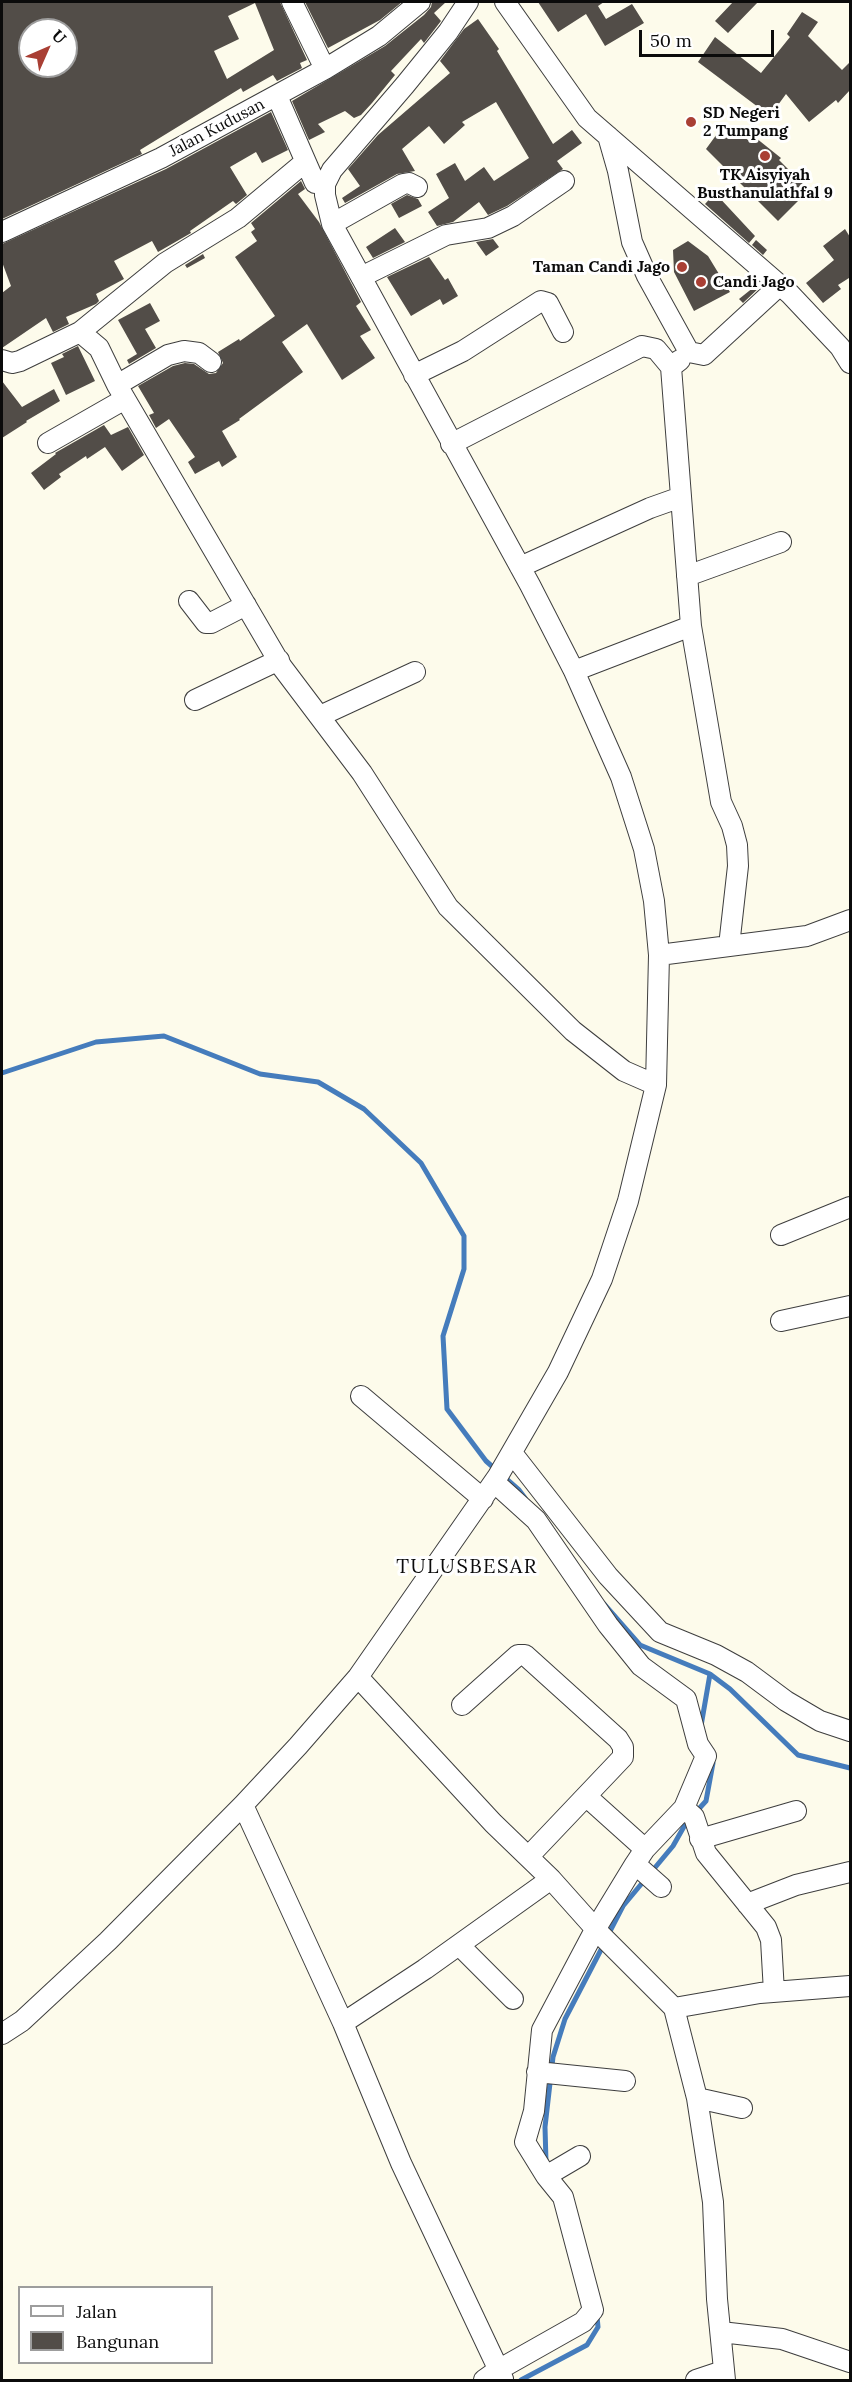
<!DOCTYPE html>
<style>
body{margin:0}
#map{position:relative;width:852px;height:2382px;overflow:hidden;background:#fdfbeb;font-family:Lora,serif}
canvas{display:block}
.frame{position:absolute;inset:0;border:3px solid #0b0b0b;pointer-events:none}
.legend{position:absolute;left:18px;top:2286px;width:195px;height:78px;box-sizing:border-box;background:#fff;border:2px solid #9d9d9d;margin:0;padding:8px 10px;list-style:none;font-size:18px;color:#0b0b0b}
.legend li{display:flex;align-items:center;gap:12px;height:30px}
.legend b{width:30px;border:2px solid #9d9d9d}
.north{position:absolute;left:18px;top:18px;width:60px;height:60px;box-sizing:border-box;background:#fff;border:2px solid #9d9d9d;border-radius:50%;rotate:45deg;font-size:16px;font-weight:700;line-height:24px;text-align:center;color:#0b0b0b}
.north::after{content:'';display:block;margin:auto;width:21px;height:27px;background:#a93f34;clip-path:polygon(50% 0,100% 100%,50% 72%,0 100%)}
.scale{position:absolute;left:639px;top:30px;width:135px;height:27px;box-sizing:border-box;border:3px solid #0b0b0b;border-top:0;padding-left:8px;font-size:18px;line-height:21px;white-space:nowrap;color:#0b0b0b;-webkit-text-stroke:4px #fff;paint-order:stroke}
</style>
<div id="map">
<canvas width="852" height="2382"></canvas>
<div class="frame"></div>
<ul class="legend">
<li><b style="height:8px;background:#fff"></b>Jalan</li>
<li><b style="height:16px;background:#524d48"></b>Bangunan</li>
</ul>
<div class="north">U</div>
<div class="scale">50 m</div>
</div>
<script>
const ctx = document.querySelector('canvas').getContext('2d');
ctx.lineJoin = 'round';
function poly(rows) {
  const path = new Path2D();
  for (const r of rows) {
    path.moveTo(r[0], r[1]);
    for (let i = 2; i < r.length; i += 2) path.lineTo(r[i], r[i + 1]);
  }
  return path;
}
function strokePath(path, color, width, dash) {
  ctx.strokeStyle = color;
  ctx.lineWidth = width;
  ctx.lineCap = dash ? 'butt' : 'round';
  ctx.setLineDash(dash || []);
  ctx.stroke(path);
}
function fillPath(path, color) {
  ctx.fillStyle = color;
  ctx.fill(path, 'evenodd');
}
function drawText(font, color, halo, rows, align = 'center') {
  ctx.font = font + ' Lora,serif';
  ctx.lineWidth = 6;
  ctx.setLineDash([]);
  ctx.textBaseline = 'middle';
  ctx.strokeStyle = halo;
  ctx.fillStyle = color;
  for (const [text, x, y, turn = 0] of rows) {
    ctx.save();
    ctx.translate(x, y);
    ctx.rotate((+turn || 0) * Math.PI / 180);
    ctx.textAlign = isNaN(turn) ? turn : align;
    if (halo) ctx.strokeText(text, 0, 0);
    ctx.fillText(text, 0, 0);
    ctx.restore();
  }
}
strokePath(poly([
 [2,1073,96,1042,164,1036,260,1074,318,1082,364,1109,421,1163,464,1236,464,1269,443,1336,447,1409,486,1461,519,1490,525,1498],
 [604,1604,640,1645,710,1674,730,1689,798,1755,850,1768],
 [701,1726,710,1674],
 [608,1935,623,1906,673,1846,686,1823,706,1801,713,1763,712,1759],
 [546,2162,545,2127,553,2057,565,2019,604,1944],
 [521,2380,587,2345,598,2327,597,2316]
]), '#457cbc', 5);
fillPath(poly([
 [2,2,280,2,307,60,300,63,302,68,277,81,273,75,243,92,241,88,140,150,142,154,2,219],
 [255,3,274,50,227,79,214,51,239,39,228,16],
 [30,30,66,30,66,66,30,66],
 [305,2,402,2,380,20,328,48],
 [432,2,446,2,434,13,441,21,424,43,421,39,391,71,395,75,372,103,361,115,354,118,345,111,318,124,325,132,309,140,292,101,385,46,424,15,431,7],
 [538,2,604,2,598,6,606,19,632,4,644,23,605,46,586,14,558,32],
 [733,2,758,2,728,33,715,21],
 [802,12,818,22,808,36,842,70,850,62,850,90,838,103,836,100,809,122,786,94,770,116,698,62,715,37,761,73,790,37,787,34],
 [478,19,499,49,497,51,553,144,572,130,582,143,557,161,563,169,507,206,488,215,479,202,453,222,437,226,428,212,449,198,436,174,455,163,465,181,484,167,494,181,529,158,496,102,462,122,465,125,444,144,429,126,402,149,415,171,397,174,345,203,342,198,360,186,348,169,378,135,450,73,440,61,464,29],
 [271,112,288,150,262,163,256,152,230,167,247,195,236,204,233,201,190,231,191,233,158,252,152,241,114,261,124,279,96,294,99,301,96,304,66,317,69,324,53,332,46,318,2,348,2,293,11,286,2,262,2,244,166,169],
 [725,123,752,143,756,138,781,158,779,160,809,190,778,221,706,149],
 [301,181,305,189,298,194,319,222,361,302,356,306,371,330,360,336,375,358,342,380,307,324,282,342,303,372,239,419,240,420,222,431,237,457,222,467,219,461,195,474,188,462,195,457,169,419,156,428,149,415,154,413,138,386,173,366,185,363,194,364,209,374,216,373,223,363,218,352,239,339,240,341,275,316,235,257,257,241,251,232,255,229,251,223],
 [715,193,755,236,749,243,705,204],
 [407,195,418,199,422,206,399,218,391,204],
 [395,228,405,242,373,258,366,247],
 [845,229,850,237,850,280,849,278,838,285,841,289,823,303,806,283,834,260,823,246],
 [493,239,499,247,486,256,476,242],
 [756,240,767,250,763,255,752,245],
 [688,241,708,256,730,292,694,311,674,272,673,250],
 [203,254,205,258,187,268,185,265],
 [429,257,445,280,448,278,458,296,443,305,440,299,411,316,387,277],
 [759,283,762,285,743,303,739,299],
 [150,303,160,321,145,329,156,348,129,364,127,360,137,354,118,320],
 [78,346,95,381,66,395,51,363,64,357,62,354],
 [2,381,22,407,54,389,60,401,26,421,27,422,2,438],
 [104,425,111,435,128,427,144,455,122,471,105,447,87,459,86,456,59,474,61,477,44,490,31,473,56,454,55,453]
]), '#524d48');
const minor = poly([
 [292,2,325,69],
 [505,2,587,118,790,294,840,347,850,363],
 [277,96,315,183],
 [608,136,618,171,632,242,647,276,689,352,704,355,780,285],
 [332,224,403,184,409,183,417,187],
 [2,232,161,158,325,69,379,36,420,2],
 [361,277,446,235,488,228,513,216,564,181],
 [80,332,165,263,238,218,305,162],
 [2,360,12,363,20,361,80,332,99,348,117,385,282,667,362,773,448,907,573,1031,624,1071,656,1085],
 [671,367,691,626,721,802,732,826,737,845,738,866,729,946],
 [414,375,463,351,541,301,548,303,563,332],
 [117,385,168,355,184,351,199,353,211,362],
 [48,443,125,399],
 [451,444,642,346,656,349,671,367,680,360],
 [520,567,650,508,681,497],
 [687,576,781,542],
 [189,601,206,623,211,623,246,605],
 [574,671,691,626],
 [195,700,279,660],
 [320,716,415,672],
 [659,955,807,936,850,920],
 [781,1235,850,1207],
 [781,1321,850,1306],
 [361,1396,483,1499],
 [512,1453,608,1576,660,1632,716,1655,747,1672,786,1701,820,1721,850,1731],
 [358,1677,493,1823,551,1879,601,1935,674,2008,760,1993,850,1986],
 [462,1705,518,1655,525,1655,618,1739,623,1747,623,1757,529,1856],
 [586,1796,645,1849],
 [243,1805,343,2023,401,2163,503,2379],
 [684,1808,694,1817,706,1853,766,1927,771,1940,774,1992],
 [700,1839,796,1811],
 [635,1864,661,1887],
 [747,1904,796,1885,850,1872],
 [459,1945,513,1999],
 [674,2008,697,2098,713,2202,717,2299,725,2380],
 [343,2023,425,1969,551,1879],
 [2,2034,22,2021,108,1941,243,1805,298,1746,358,1677,498,1476,558,1372,602,1279,628,1201,656,1085,659,955,654,901,644,849,621,777,574,671,530,585,332,224,325,195,325,184,332,170,405,85,448,32,468,2],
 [537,2072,625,2081],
 [697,2098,742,2108],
 [546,2176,580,2156],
 [721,2332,782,2339,850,2362],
 [484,2380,498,2370,583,2322,593,2310,563,2197,546,2176,525,2142,534,2111,542,2030,596,1928,635,1864,645,1849,684,1808,706,1756,698,1744,686,1699,641,1666,608,1625,536,1520,494,1482],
 [696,2380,723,2371]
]);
strokePath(minor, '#3e3e3e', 22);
strokePath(minor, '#fff', 20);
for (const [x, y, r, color] of [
 [691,122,6,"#a93f34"],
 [765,156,6,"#a93f34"],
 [682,267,6,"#a93f34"],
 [701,282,6,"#a93f34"]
]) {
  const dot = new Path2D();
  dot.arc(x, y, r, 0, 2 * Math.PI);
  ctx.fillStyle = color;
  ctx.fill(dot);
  strokePath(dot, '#fff', 2);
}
drawText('bold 16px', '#0b0b0b', '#fff', [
 ["SD Negeri",703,113],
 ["2 Tumpang",703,131],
 ["TK Aisyiyah",765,175,"center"],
 ["Busthanulathfal 9",765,193,"center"],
 ["Taman Candi Jago",670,267,"right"],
 ["Candi Jago",713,282]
], 'left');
drawText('16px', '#0b0b0b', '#fff', [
 ["Jalan Kudusan",217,128,-28]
]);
ctx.letterSpacing = '1.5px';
drawText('20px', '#0b0b0b', '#fff', [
 ["TULUSBESAR",467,1567]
]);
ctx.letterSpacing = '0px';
</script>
